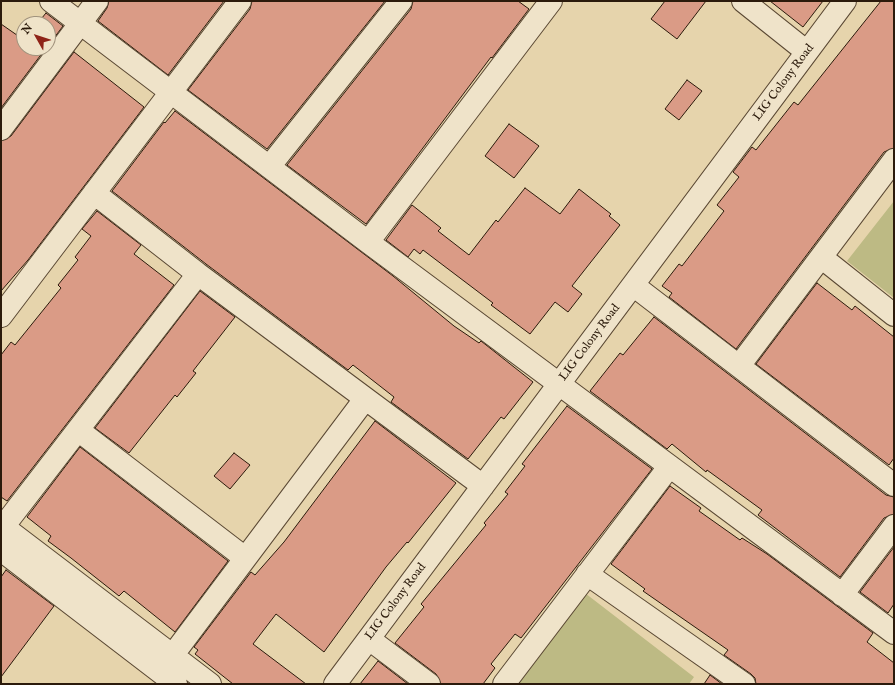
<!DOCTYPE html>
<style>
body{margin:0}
#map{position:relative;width:895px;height:685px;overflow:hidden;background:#e6d4ac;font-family:"IM FELL English",serif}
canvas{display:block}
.frame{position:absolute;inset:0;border:2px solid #2b1a0b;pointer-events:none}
.north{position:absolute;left:16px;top:16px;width:40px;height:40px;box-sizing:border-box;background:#efe3c9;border:1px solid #a1937d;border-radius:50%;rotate:309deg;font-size:11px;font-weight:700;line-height:16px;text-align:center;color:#2b1a0b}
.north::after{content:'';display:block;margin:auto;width:14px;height:18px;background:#8f2418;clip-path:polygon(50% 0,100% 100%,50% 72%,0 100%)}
</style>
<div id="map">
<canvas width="895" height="685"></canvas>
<div class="frame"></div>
<div class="north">N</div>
</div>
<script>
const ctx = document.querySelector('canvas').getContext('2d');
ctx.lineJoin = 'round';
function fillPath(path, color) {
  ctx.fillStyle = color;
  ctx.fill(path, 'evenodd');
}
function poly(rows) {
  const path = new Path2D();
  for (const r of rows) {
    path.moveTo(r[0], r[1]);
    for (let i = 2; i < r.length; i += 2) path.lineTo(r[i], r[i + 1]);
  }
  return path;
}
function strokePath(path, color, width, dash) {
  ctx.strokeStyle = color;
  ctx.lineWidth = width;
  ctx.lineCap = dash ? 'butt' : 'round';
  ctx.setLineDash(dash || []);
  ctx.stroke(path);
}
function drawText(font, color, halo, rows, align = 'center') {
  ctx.font = font + ' "IM FELL English",serif';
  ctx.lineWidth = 3.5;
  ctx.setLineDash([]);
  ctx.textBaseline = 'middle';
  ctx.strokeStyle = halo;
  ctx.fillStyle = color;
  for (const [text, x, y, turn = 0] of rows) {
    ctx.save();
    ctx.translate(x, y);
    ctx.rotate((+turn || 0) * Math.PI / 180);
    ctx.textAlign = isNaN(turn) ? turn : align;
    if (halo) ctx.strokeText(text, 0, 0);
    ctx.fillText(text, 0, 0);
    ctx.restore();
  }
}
fillPath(poly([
 [894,201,894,298,847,261],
 [581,590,694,677,689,684,511,684]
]), '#bdba84');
const building = poly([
 [109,1,224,1,168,75,98,21,107,8,109,1],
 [252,1,385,1,267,149,188,90,250,9,252,1],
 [413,1,518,1,529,9,492,58,491,57,366,224,287,165,411,9,413,1],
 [665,1,706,1,677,39,651,19,665,1],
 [770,1,823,1,803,27,770,1],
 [881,1,894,1,894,148,884,152,736,349,669,297,672,293,662,286,679,264,682,266,724,211,717,205,739,177,733,172,752,147,756,150,794,102,798,105,881,1],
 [46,13,63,26,48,46,48,24,37,24,46,13],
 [1,24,24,40,24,48,46,48,1,108,1,24],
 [74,52,144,107,28,260,1,291,1,141,11,136,74,52],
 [687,80,702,91,679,120,665,109,687,80],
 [175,111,393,276,454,326,479,343,481,341,533,382,504,419,501,417,468,459,391,402,394,397,353,365,348,370,206,264,112,191,164,122,165,123,175,111],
 [509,124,539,146,514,178,485,156,509,124],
 [525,188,560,214,579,189,611,214,609,216,620,225,572,286,582,294,568,312,555,302,530,334,491,305,493,303,423,250,420,254,414,249,408,257,386,240,412,205,441,228,438,231,469,255,496,220,498,222,525,188],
 [97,211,141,245,134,254,174,285,7,501,1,497,1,355,11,342,15,345,61,288,58,285,78,260,75,257,91,236,82,229,97,211],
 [817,283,852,310,855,306,894,337,894,458,889,465,756,364,817,283],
 [200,291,235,317,193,371,196,373,177,397,175,395,129,453,95,428,200,291],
 [654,317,886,495,894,497,894,514,884,518,840,577,758,515,762,510,707,470,706,472,672,444,667,449,590,391,620,353,623,355,654,317],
 [567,406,652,469,521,638,515,634,491,664,495,668,483,684,441,684,436,674,395,643,424,607,421,604,486,525,484,523,508,494,505,492,525,466,522,464,567,406],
 [375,421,456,483,408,543,407,542,386,567,324,652,276,614,253,644,306,684,233,684,195,654,198,650,194,647,251,572,255,575,284,542,375,421],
 [80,447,228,561,175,632,124,591,119,596,71,558,48,541,51,536,27,517,80,447],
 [234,453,250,465,230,489,214,476,234,453],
 [670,486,701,508,699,511,740,540,742,538,767,554,873,633,867,642,894,663,894,684,756,684,755,678,751,674,724,655,728,650,643,591,645,589,611,564,670,486],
 [894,547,894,604,888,613,860,592,894,547],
 [6,570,54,606,1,677,1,577,6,570],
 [378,661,408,684,360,684,378,661],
 [710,675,722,684,704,684,710,675]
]);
fillPath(building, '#da9b86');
strokePath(building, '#2b1a0b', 1);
const street = poly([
 [51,1,368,242,894,633],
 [743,1,807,52],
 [1,129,97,1],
 [269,167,401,1],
 [94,193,198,274,483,486],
 [368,242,551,1],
 [821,257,894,315],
 [633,285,894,485],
 [1,316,240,1],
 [739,366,894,160],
 [78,430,245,558],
 [1,525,210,684],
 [3,527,198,274],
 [1,550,176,684],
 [587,574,744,684],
 [842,595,894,526],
 [369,639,429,684],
 [172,656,365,399],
 [335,684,845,1],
 [504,684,669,467]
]);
strokePath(street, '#5a4833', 24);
strokePath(street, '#efe3c9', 22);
drawText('12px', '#2b1a0b', '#efe3c9', [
 ["LIG Colony Road",784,83,-53],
 ["LIG Colony Road",590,343,-53],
 ["LIG Colony Road",396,602,-53]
]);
</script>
